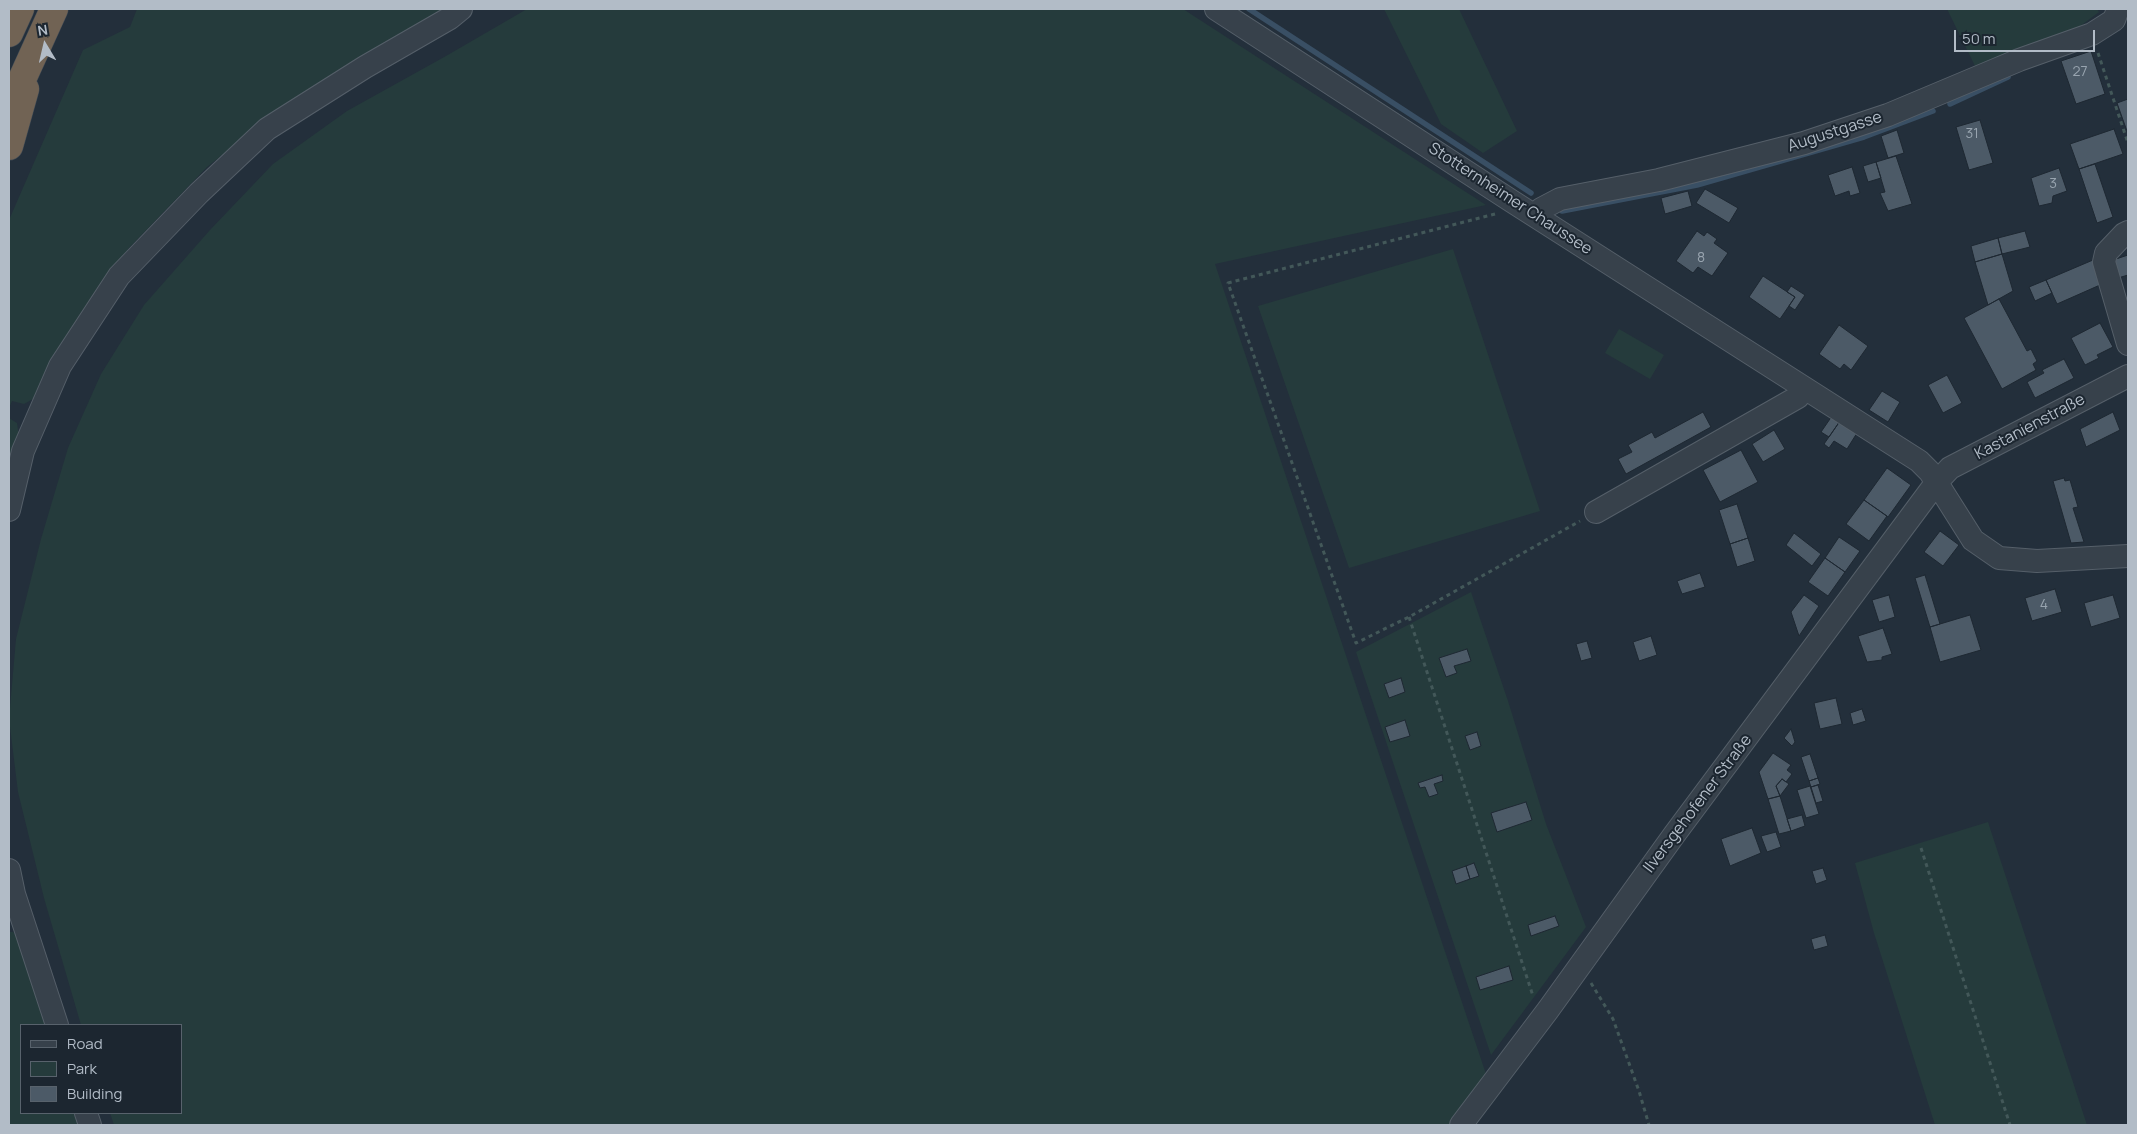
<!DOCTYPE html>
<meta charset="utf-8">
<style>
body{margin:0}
#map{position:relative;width:2137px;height:1134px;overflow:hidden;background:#232f3b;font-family:Manrope,sans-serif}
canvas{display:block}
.frame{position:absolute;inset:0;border:10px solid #b2bcc7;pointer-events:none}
.legend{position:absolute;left:20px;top:1024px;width:162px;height:90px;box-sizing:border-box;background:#1c2630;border:1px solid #58626c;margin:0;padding:6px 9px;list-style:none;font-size:15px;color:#b2bcc7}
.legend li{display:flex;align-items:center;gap:10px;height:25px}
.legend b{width:25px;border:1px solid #58626c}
.north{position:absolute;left:20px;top:20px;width:50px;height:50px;-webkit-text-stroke:4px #1c2630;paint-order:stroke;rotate:351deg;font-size:14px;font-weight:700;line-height:20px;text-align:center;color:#b2bcc7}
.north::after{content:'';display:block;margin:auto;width:18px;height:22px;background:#b2bcc7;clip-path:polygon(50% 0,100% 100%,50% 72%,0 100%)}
.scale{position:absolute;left:1954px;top:30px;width:141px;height:22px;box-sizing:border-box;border:2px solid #b2bcc7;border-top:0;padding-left:6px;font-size:15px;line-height:18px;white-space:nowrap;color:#b2bcc7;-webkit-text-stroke:4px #1c2630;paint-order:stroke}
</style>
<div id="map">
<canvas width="2137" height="1134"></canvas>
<div class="frame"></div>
<ul class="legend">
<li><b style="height:6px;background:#37414b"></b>Road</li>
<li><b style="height:14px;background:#253b3c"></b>Park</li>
<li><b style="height:14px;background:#4c5a67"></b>Building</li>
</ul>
<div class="north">N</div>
<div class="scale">50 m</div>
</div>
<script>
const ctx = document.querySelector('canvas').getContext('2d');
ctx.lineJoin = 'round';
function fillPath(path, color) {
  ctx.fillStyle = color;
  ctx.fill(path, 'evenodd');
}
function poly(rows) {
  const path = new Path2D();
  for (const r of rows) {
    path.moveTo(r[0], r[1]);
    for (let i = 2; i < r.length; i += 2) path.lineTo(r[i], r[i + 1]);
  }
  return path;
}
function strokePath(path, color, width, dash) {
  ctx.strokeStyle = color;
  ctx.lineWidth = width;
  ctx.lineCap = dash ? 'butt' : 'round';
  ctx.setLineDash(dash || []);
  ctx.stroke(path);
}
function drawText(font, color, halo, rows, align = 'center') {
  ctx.font = font + ' Manrope,sans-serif';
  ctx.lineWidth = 4;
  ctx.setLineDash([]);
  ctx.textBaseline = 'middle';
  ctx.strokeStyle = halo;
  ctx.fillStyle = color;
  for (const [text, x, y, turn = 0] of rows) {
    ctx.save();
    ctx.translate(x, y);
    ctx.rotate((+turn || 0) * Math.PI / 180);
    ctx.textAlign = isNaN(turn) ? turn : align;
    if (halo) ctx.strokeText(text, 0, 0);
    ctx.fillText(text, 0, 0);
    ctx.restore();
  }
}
fillPath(poly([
 [137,9,445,9,265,121,207,167,128,249,65,340,33,399,24,404,12,401,9,408,9,220,83,50,130,27],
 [527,9,1183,9,1486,205,1215,264,1487,1077,1449,1125,114,1125,110,1113,181,1113,181,1025,81,1025,44,898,18,792,9,719,16,639,41,539,68,448,101,374,144,305,210,230,273,164,347,111,446,56],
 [1384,9,1459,9,1517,131,1483,153,1441,124],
 [1947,9,2097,9,2099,12,2079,27,1975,66],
 [1453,249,1540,511,1349,568,1258,306],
 [1619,329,1664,355,1650,379,1605,353],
 [9,418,17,423,19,437,9,472],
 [1471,592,1508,701,1546,824,1586,927,1491,1055,1356,652],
 [1988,822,2087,1125,1935,1125,1874,933,1855,863],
 [9,932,13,932,19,936,49,1025,21,1025,21,1113,77,1113,82,1125,9,1125]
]), '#253b3c');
strokePath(poly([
 [1249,9,1531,193],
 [1950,104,2008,77],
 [1562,211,1697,185,1864,137,1933,111]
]), '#394f64', 5.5);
const building = poly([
 [2091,51,2105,94,2076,104,2061,61,2091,51],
 [2128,99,2128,134,2117,103,2128,99],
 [1980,120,1993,163,1969,170,1956,127,1980,120],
 [2114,129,2123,154,2079,169,2070,144,2114,129],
 [1897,130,1904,153,1888,158,1881,136,1897,130],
 [1896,156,1912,204,1888,211,1880,193,1885,192,1876,162,1896,156],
 [1876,162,1881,178,1868,182,1863,166,1876,162],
 [2095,164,2113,217,2097,223,2079,169,2095,164],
 [1852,167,1860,193,1850,196,1849,191,1835,196,1828,175,1852,167],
 [2059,168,2067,191,2053,196,2052,203,2039,206,2031,178,2059,168],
 [1705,189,1738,208,1729,223,1696,203,1705,189],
 [1688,191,1692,206,1665,214,1661,198,1688,191],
 [1697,231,1704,236,1707,232,1717,239,1714,243,1728,253,1712,276,1698,267,1693,273,1676,261,1697,231],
 [2025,231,2030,247,2002,254,1998,238,2025,231],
 [1998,238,2002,254,1975,262,1971,246,1998,238],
 [2002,254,2013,291,1988,305,1975,262,2002,254],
 [2128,255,2128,275,2118,278,2113,260,2128,255],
 [2093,260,2100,285,2057,304,2046,280,2093,260],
 [1763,276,1795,297,1780,319,1749,297,1763,276],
 [2046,280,2052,293,2035,301,2029,287,2046,280],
 [1791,286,1805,295,1795,310,1789,306,1795,297,1787,292,1791,286],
 [1999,299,2027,351,2031,349,2037,361,2033,364,2036,370,2002,389,1964,318,1999,299],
 [2100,323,2113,347,2097,355,2099,358,2085,365,2071,338,2100,323],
 [1839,325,1868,346,1851,370,1844,364,1840,369,1819,354,1839,325],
 [2064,359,2074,378,2035,398,2027,382,2044,373,2042,370,2064,359],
 [1947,375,1962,403,1943,413,1928,385,1947,375],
 [1882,391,1900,402,1888,422,1869,410,1882,391],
 [1703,412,1711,427,1626,474,1618,459,1632,452,1628,445,1652,432,1655,438,1703,412],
 [2113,412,2120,430,2086,447,2080,429,2113,412],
 [1832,416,1840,421,1829,437,1821,432,1832,416],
 [1840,421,1857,433,1847,449,1834,441,1829,448,1824,444,1840,421],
 [1774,430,1785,449,1763,462,1752,444,1774,430],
 [1741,450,1758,482,1720,502,1703,470,1741,450],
 [1887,468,1911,485,1888,517,1864,500,1887,468],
 [2064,478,2065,481,2070,480,2078,507,2073,508,2084,542,2071,543,2053,481,2064,478],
 [1864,500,1887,516,1869,541,1846,524,1864,500],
 [1737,504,1748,538,1730,544,1719,510,1737,504],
 [1940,531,1959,545,1943,566,1924,552,1940,531],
 [1794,533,1821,554,1812,566,1786,545,1794,533],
 [1839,537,1860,551,1845,572,1825,558,1839,537],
 [1748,538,1755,561,1737,567,1730,544,1748,538],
 [1825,558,1845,572,1828,596,1808,582,1825,558],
 [1700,573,1705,587,1682,594,1677,581,1700,573],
 [1925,575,1940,624,1930,627,1915,578,1925,575],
 [2055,589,2062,612,2032,621,2025,598,2055,589],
 [1804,595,1819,606,1799,636,1791,612,1804,595],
 [1889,595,1895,617,1879,622,1872,600,1889,595],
 [2113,595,2120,618,2091,627,2084,603,2113,595],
 [1970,615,1981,650,1940,662,1930,627,1970,615],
 [1883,628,1892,654,1882,657,1882,660,1867,662,1858,636,1883,628],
 [1651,636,1657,655,1639,661,1633,642,1651,636],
 [1587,641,1592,658,1581,661,1576,644,1587,641],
 [1467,649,1471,661,1454,666,1457,673,1446,677,1439,658,1467,649],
 [1401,678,1405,692,1389,698,1384,684,1401,678],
 [1836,698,1842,724,1820,729,1814,703,1836,698],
 [1862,709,1866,721,1853,725,1850,713,1862,709],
 [1405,720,1410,736,1390,742,1385,727,1405,720],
 [1791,729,1795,742,1792,746,1784,738,1791,729],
 [1477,732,1481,746,1470,750,1465,736,1477,732],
 [1773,753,1791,765,1787,770,1792,774,1786,782,1782,779,1776,786,1780,796,1768,799,1759,772,1773,753],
 [1810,754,1818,778,1809,781,1801,757,1810,754],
 [1442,775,1443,781,1434,784,1438,794,1429,797,1425,787,1420,788,1418,783,1442,775],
 [1818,778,1820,784,1811,787,1809,781,1818,778],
 [1782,779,1789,784,1780,796,1776,786,1782,779],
 [1818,785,1823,801,1816,803,1811,787,1818,785],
 [1810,786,1819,814,1806,818,1797,790,1810,786],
 [1780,796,1791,831,1779,834,1768,799,1780,796],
 [1526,802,1532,820,1497,832,1491,813,1526,802],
 [1802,815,1805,826,1791,831,1787,819,1802,815],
 [1752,828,1761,853,1730,866,1721,839,1752,828],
 [1776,832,1781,847,1767,852,1761,836,1776,832],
 [1474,863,1479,876,1470,879,1466,866,1474,863],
 [1466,866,1470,879,1456,884,1452,871,1466,866],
 [1823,868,1827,880,1816,884,1812,871,1823,868],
 [1555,916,1559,926,1531,936,1528,925,1555,916],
 [1825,935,1828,946,1814,950,1811,939,1825,935],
 [1509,966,1513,980,1480,990,1476,977,1509,966]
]);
fillPath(building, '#4c5a67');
strokePath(building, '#1e2832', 1);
const minor = poly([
 [1216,9,1513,202,1919,461,1930,472,1973,540,1999,558,2037,561,2128,556],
 [1536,216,1541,209,1560,199,1659,180,1804,143,1888,115,2019,60,2092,34,2114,20,2118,9],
 [2128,232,2124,234,2106,253,2104,262,2128,344],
 [9,510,23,451,60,366,119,276,199,193,267,129,365,67,450,18,461,9],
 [1596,512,1798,397,1804,388],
 [9,870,14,894,57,1025],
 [86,1113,90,1125],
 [1461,1125,1548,1010,1674,835,1936,483,1950,468,2128,376]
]);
const highway = poly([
 [9,33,20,9],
 [9,108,54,9],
 [9,146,25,89]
]);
strokePath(minor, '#555f69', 24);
strokePath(highway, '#424c56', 29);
strokePath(poly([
 [2098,53,2128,143],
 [1495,214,1228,283,1356,643,1409,617,1580,521],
 [1409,617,1533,996],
 [1921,848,2010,1125],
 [1591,983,1613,1019,1639,1091,1649,1125]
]), '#435859', 3, [4, 4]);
strokePath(minor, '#37414b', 22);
strokePath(highway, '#716354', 28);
drawText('14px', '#98a4af', null, [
 ["27",2080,72],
 ["31",1972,134],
 ["3",2053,184],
 ["8",1701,258],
 ["4",2044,605]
]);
drawText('16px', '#b2bcc7', '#1c2630', [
 ["Augustgasse",1835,132,-18],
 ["Stotternheimer Chaussee",1510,199,33],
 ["Kastanienstraße",2030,427,-28],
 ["Ilversgehofener Straße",1698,804,-53]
]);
</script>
